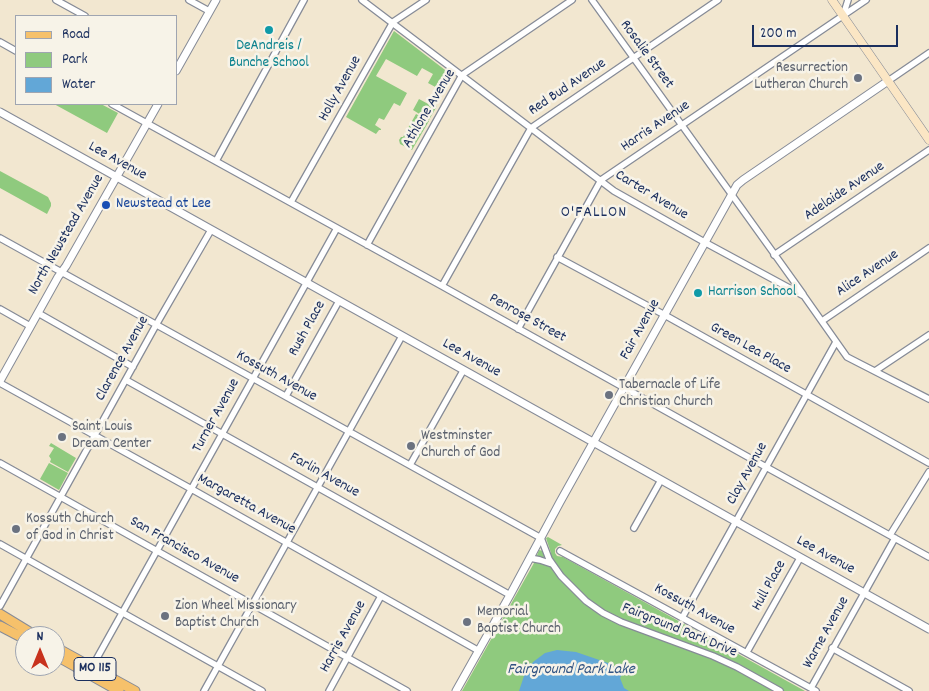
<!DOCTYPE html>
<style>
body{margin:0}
#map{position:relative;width:929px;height:691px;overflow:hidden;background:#f2e7d0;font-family:Dekko,sans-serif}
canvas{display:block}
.legend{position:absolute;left:15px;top:15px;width:162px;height:90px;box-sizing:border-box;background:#f7f3e8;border:1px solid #9fa5b1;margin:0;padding:6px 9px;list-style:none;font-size:15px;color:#1b2f5e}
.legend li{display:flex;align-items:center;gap:10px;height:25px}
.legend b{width:25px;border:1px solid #9fa5b1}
.north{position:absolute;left:15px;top:626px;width:50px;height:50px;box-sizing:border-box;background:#f7f3e8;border:1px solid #9fa5b1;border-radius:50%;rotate:0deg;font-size:14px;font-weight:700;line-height:20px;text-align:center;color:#1b2f5e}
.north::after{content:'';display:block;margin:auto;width:18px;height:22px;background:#c8321e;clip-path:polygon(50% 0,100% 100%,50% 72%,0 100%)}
.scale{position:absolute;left:752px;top:25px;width:146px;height:22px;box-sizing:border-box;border:2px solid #1b2f5e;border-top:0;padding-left:6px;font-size:15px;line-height:18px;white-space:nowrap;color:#1b2f5e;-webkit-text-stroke:4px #f7f3e8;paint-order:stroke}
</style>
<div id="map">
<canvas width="929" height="691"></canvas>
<ul class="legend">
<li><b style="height:6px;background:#f6c16b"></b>Road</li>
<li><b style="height:14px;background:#8fca7e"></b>Park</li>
<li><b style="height:14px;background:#62a7d7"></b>Water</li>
</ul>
<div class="north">N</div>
<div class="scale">200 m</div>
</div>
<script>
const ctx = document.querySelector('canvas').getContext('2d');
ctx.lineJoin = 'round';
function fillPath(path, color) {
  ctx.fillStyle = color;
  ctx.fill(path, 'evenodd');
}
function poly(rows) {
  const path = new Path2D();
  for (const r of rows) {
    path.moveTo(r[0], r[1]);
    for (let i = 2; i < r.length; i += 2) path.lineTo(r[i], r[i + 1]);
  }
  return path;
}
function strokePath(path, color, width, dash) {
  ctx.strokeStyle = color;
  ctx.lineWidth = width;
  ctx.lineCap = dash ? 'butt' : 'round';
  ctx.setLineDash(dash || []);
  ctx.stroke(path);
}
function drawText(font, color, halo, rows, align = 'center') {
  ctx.font = font + ' Dekko,sans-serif';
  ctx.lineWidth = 5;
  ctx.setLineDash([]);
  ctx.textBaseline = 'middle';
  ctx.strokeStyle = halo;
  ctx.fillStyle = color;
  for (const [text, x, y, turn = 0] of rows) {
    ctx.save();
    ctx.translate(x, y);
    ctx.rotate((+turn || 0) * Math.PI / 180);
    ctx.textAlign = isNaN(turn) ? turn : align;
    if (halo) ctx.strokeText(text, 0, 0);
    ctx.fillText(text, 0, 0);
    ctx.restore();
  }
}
fillPath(poly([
 [394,31,453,76,443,94,438,91,439,89,428,83,433,74,422,68,417,76,386,59,376,76,407,93,400,106,394,103,384,120,379,118,375,125,381,129,381,130,379,130,376,134,346,117],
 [419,99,430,105,431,104,432,105,433,103,437,106,429,120,413,110],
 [54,104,101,104,118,113,107,133],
 [416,114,429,121,412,150,400,144,399,140,401,137,403,137],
 [0,171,48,197,51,203,51,206,47,214,0,188],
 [51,443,76,458,68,472,50,462,51,459,49,456,54,448,49,446],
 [49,463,68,473,59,490,40,479],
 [548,537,562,545,558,546,555,549,555,553,557,556,563,557,805,691,462,691,534,563,539,550,551,553,546,538]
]), '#8fca7e');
fillPath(poly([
 [557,650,576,652,611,664,619,670,622,674,620,678,624,688,629,691,519,691,524,676,533,662,545,653]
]), '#62a7d7');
const minor = poly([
 [56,0,85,16],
 [189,0,209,11],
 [362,0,614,191,706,243,804,296,847,357,929,399],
 [592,0,803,294],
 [843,16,848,0],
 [0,42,16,51],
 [888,81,929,53],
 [112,104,442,286,766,467,929,557],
 [216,161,304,0],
 [291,202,393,22,426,0],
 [0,238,541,538,549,559,561,576,586,601,603,613,621,622,713,656,737,667,780,691],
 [367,245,462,75,572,0],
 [774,255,929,150],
 [557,257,661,313,929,463],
 [442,286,531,128,718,0],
 [0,309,30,326],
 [38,313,133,367],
 [822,321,929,248],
 [518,329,601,180,866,0],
 [875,371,929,335],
 [126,380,510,595],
 [0,383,195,491,479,651],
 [286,396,339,301],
 [0,463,407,691],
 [410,465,463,371],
 [634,528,661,480],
 [890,535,929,472],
 [0,544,262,691],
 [560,551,816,691],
 [530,558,540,560,552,564],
 [0,606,156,325,211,230],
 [682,618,836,342],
 [832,648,909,691],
 [747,652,800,558],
 [92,667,337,228],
 [811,688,895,538],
 [204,691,402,336],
 [329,691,381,596]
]);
const tertiary = poly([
 [176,71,216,0],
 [0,112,929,629],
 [0,381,58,277,66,266,158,104],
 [456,691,510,595,560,502,737,185,743,180,888,81]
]);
const secondary = poly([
 [832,0,929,140]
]);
const primary = poly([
 [0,614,36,636],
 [0,626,25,639],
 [55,647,135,691],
 [55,655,119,691]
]);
strokePath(minor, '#868b97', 8);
strokePath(tertiary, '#868b97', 9);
strokePath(secondary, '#868b97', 9);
strokePath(primary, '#868b97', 11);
strokePath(minor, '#fff', 5.5);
strokePath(tertiary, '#fff', 7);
strokePath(secondary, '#fbe6c4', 8);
strokePath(primary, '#f6c16b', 9);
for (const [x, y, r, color] of [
 [269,30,5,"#0f9aa8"],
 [858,78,5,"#6b7280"],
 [106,205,5,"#1a4fb4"],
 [698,293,5,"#0f9aa8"],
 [609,395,5,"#6b7280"],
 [62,437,5,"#6b7280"],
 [411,446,5,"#6b7280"],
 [16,529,5,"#6b7280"],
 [165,616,5,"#6b7280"],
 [467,622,5,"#6b7280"]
]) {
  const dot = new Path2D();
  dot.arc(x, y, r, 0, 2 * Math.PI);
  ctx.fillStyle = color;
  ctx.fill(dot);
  strokePath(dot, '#f7f3e8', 2);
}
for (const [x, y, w] of [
 [95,669,42]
]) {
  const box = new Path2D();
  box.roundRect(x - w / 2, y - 11.5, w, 23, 4);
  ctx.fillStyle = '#f7f3e8';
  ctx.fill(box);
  strokePath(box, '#1b2f5e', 1);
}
drawText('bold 14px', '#1b2f5e', null, [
 ["MO 115",95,669]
]);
drawText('15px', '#0d838f', '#f7f3e8', [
 ["DeAndreis /",269,47],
 ["Bunche School",269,64],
 ["Harrison School",708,293,"left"]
]);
drawText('15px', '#1b2f5e', '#f7f3e8', [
 ["Rosalie Street",646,55,54],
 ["Red Bud Avenue",568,88,-34],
 ["Holly Avenue",341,89,-61],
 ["Athlone Avenue",430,109,-59],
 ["Harris Avenue",656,127,-34],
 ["Lee Avenue",117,162,29],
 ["Adelaide Avenue",845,192,-34],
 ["Carter Avenue",651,196,31],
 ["North Newstead Avenue",67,235,-60],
 ["Alice Avenue",868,274,-34],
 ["Penrose Street",527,319,29],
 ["Rush Place",308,329,-61],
 ["Fair Avenue",641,330,-61],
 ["Green Lea Place",750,349,29],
 ["Clarence Avenue",123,359,-61],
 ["Lee Avenue",471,359,29],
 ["Kossuth Avenue",276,377,29],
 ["Turner Avenue",217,416,-61],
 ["Clay Avenue",748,474,-61],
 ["Farlin Avenue",324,476,29],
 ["Margaretta Avenue",246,505,29],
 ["San Francisco Avenue",184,551,29],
 ["Lee Avenue",825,556,29],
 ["Hull Place",770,586,-61],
 ["Kossuth Avenue",694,610,29],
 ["Fairground Park Drive",679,631,22],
 ["Warne Avenue",827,633,-61],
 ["Harris Avenue",344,637,-61]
]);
drawText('15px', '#5b616d', '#f7f3e8', [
 ["Resurrection",848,69,"right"],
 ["Lutheran Church",848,86,"right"],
 ["Tabernacle of Life",619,386],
 ["Christian Church",619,403],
 ["Saint Louis",72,428],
 ["Dream Center",72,445],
 ["Westminster",421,437],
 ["Church of God",421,454],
 ["Kossuth Church",26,520],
 ["of God in Christ",26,537],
 ["Zion Wheel Missionary",175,607],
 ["Baptist Church",175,624],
 ["Memorial",477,613],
 ["Baptist Church",477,630]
], 'left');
drawText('15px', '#164399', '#f7f3e8', [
 ["Newstead at Lee",116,205]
], 'left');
ctx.letterSpacing = '1px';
drawText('16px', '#1b2f5e', '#f7f3e8', [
 ["O'FALLON",594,214]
]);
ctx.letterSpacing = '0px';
drawText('italic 16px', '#305382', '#f7f3e8', [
 ["Fairground Park Lake",571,671]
]);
</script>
